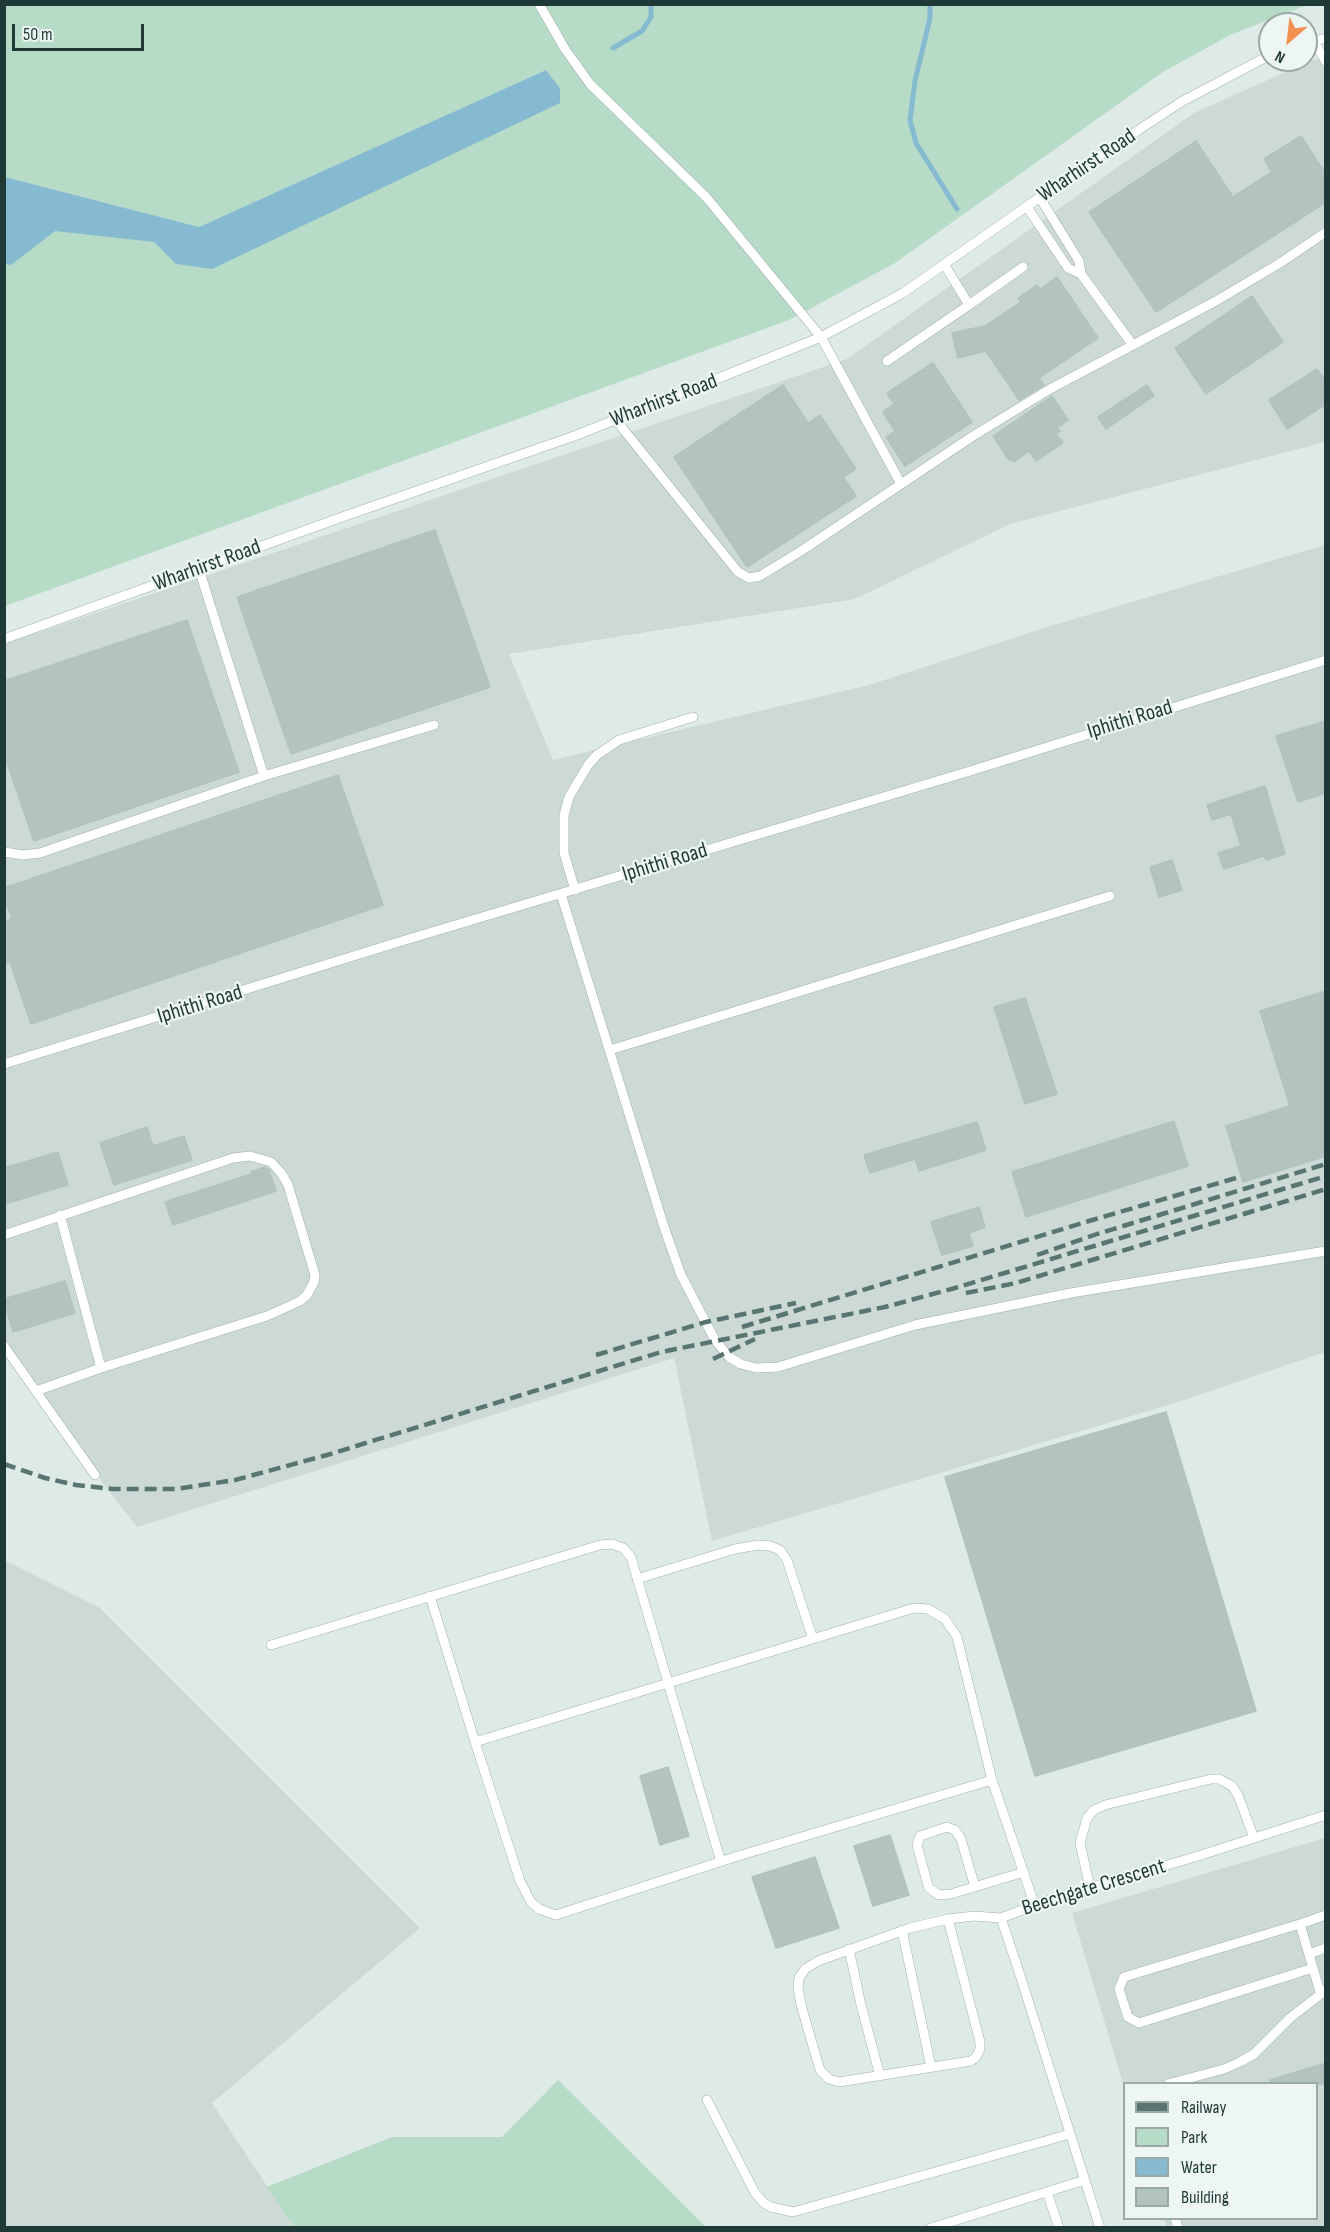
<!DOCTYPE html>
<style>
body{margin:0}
#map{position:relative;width:1330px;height:2232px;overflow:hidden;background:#deeae6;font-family:"Sofia Sans Condensed",sans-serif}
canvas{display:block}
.frame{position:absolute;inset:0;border:6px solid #1f3936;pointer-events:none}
.legend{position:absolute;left:1123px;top:2082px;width:195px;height:138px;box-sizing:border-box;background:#eef6f3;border:2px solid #9baaa7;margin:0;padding:8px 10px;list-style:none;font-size:18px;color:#1f3936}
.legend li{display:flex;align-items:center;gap:12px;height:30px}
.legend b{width:30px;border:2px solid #9baaa7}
.north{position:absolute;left:1258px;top:12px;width:60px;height:60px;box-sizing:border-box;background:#eef6f3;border:2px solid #9baaa7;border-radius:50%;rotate:208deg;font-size:16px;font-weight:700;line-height:24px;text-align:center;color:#1f3936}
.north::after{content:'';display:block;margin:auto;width:21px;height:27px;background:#f39153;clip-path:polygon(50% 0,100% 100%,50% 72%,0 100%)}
.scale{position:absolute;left:12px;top:24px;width:132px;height:27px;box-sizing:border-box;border:3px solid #1f3936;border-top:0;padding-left:8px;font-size:18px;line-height:21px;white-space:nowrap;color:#1f3936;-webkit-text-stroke:4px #eef6f3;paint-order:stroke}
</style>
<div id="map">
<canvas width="1330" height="2232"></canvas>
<div class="frame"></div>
<ul class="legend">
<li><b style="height:8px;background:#597572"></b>Railway</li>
<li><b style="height:16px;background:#b6dbc6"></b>Park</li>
<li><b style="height:16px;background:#85bad0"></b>Water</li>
<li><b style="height:16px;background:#b3c4bf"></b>Building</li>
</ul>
<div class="north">N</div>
<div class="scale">50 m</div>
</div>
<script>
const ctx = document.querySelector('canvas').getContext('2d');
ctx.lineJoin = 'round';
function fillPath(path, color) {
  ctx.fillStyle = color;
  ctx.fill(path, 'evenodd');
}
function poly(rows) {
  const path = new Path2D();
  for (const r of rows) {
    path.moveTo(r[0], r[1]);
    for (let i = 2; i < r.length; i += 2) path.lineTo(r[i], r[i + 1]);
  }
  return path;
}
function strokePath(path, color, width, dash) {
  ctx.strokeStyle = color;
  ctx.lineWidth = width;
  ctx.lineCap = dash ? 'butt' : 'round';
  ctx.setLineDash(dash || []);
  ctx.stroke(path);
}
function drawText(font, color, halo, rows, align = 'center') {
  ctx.font = font + ' "Sofia Sans Condensed",sans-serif';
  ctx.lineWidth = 4.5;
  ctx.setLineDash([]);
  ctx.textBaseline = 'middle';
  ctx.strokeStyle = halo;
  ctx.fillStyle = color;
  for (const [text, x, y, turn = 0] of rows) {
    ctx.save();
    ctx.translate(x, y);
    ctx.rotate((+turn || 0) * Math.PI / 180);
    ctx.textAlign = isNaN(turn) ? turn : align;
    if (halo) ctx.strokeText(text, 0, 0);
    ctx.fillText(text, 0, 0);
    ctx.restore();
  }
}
fillPath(poly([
 [1325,57,1325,442,1010,524,855,599,509,654,553,760,869,685,1047,627,1325,545,1325,1352,1178,1402,712,1541,674,1358,137,1527,5,1357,4,644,847,359,1194,113,1310,61],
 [4,1560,100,1608,420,1928,212,2103,294,2227,5,2227],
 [1325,1838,1325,2227,1167,2227,1164,2219,1316,2218,1316,2084,1124,2084,1124,2087,1072,1913]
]), '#ccd9d5');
fillPath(poly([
 [5,5,1307,5,1230,35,1163,72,895,263,789,320,5,606,5,264,11,265,54,230,154,242,176,264,560,88,546,70,199,227,5,177],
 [558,2080,706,2227,294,2227,267,2187,392,2137,502,2137]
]), '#b6dbc6');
fillPath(poly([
 [546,70,560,88,560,103,212,269,176,264,154,242,55,231,11,265,5,264,5,177,199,227]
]), '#85bad0');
strokePath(poly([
 [930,4,930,18,915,81,910,120,916,143,957,209],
 [613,48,642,31,651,17,651,4]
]), '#85bad0', 5);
const building = poly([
 [1301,136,1326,175,1326,202,1156,312,1089,212,1196,141,1233,197,1272,172,1264,159,1301,136],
 [1057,277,1098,338,1039,378,1044,385,1019,400,986,351,958,358,952,333,985,326,1021,302,1018,298,1037,285,1040,289,1057,277],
 [1252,296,1283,342,1206,394,1175,348,1252,296],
 [933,363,972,422,905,466,886,437,895,431,883,412,894,404,887,393,933,363],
 [1317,369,1326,382,1326,404,1287,429,1269,400,1317,369],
 [783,385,808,423,820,415,856,469,843,477,856,496,747,567,674,457,783,385],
 [1147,385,1154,396,1106,429,1098,417,1147,385],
 [1052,396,1068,420,1057,428,1060,431,1056,434,1063,443,1036,461,1029,451,1014,462,1012,459,1009,460,993,436,1052,396],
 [435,530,490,687,291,754,237,597,435,530],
 [187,620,239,772,34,841,4,754,4,681,187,620],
 [1326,721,1326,793,1298,802,1276,736,1326,721],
 [338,775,383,905,31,1024,10,962,4,964,4,922,12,919,4,897,4,888,338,775],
 [1265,786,1285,854,1266,860,1264,856,1224,869,1218,853,1241,846,1231,814,1212,820,1207,805,1265,786],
 [1172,860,1182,890,1159,897,1150,867,1172,860],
 [1326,991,1326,1156,1243,1182,1226,1126,1290,1106,1260,1011,1326,991],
 [1025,998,1057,1094,1025,1104,994,1007,1025,998],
 [1174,1121,1188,1166,1026,1217,1012,1172,1174,1121],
 [977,1122,986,1150,919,1171,915,1159,870,1173,864,1155,977,1122],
 [147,1127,153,1146,184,1136,192,1160,114,1185,100,1143,147,1127],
 [58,1152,68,1185,4,1204,4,1168,58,1152],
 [265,1167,269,1170,276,1191,173,1225,165,1202,251,1174,251,1172,265,1167],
 [979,1207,985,1227,969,1233,973,1246,942,1255,931,1222,979,1207],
 [65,1281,75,1313,13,1332,4,1299,65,1281],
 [1166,1412,1256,1711,1035,1776,945,1477,1166,1412],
 [668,1767,689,1836,660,1845,640,1776,668,1767],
 [890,1835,909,1895,873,1906,854,1846,890,1835],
 [815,1857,839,1928,776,1948,752,1877,815,1857],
 [1326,2063,1326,2084,1270,2084,1270,2080,1326,2063]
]);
fillPath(building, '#b3c4bf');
strokePath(building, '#b0c3be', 1.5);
const lane = poly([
 [539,4,565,49,590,84,707,198,821,337,901,484],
 [1313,40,1326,62],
 [1306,43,1326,38],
 [1040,198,1079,261,1081,274,1132,344],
 [1027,207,1068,268,1081,274],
 [969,305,1023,267],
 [887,361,969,305,944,264],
 [615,419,738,572,749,578,760,576,801,551,973,436,1050,389,1216,301,1280,263,1326,232],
 [199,569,264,776],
 [4,639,345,516,577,435,821,337,903,293,1093,160,1181,102,1270,55],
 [4,852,23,855,40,853,264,776,434,725],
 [575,890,564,853,564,815,569,797,588,765,597,755,619,740,693,717],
 [561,894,664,1227,681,1275,715,1340,729,1357,741,1364,756,1368,778,1367,915,1325,1071,1293,1326,1251],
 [610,1050,1110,896],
 [4,1064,402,941,967,772,1326,660],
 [60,1215,101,1368],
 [4,1235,233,1158,250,1156,271,1162,282,1174,288,1185,315,1275,314,1282,307,1295,300,1301,267,1316,101,1368,36,1391],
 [4,1346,95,1475],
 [637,1579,735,1549,758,1545,770,1546,780,1550,787,1560,813,1639],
 [430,1596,475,1742],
 [271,1645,600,1545,612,1544,623,1548,631,1557,633,1564,721,1862],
 [992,1780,738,1856,556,1915,539,1909,531,1902,520,1881,475,1742,914,1608,928,1609,945,1619,957,1637,992,1780,1035,1906],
 [975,1887,961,1839,955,1830,947,1827,920,1836,917,1845,927,1882,929,1888,939,1895,951,1894,1024,1872],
 [1090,1888,1080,1843,1087,1818,1094,1810,1105,1805,1211,1779,1219,1779,1232,1786,1238,1795,1254,1838],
 [948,1919,980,2042,980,2049,976,2057,971,2061,839,2082,829,2079,820,2070,801,2005,798,1988,799,1978,805,1969,818,1961,910,1928,948,1919,974,1916,1001,1918],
 [1300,1924,1124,1977,1119,1989,1128,2017,1139,2023,1313,1968],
 [902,1930,931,2067],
 [849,1949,861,2005,880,2076],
 [1309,1954,1326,1948],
 [1320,1992,1300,1924,1326,1915],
 [1168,2084,1224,2069,1240,2062,1254,2054,1290,2018,1326,1990],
 [707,2100,755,2193,764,2203,771,2207,793,2212,1070,2134],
 [1047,2192,1059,2228],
 [1175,2218,1178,2228],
 [931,2228,1085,2180],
 [1100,2228,1021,1978,1001,1918,1049,1900,1198,1856,1326,1815]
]);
strokePath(lane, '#a1b1ae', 10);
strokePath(lane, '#fff', 9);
strokePath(poly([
 [1037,1255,1097,1234,1326,1164],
 [966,1293,1016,1283,1326,1189],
 [742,1327,1089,1221,1236,1178],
 [596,1355,706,1322,796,1303],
 [713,1359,755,1339],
 [4,1464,45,1478,76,1485,113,1489,176,1489,235,1480,327,1455,661,1352,885,1307,955,1288,1326,1176]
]), '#597572', 4.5, [12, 6]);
drawText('22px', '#1f3936', '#eef6f3', [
 ["Wharhirst Road",1087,166,-34],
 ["Wharhirst Road",664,401,-21],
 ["Wharhirst Road",207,566,-20],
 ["Iphithi Road",1130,720,-17],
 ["Iphithi Road",665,863,-17],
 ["Iphithi Road",200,1005,-17],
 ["Beechgate Crescent",1094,1888,-17]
]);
</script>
